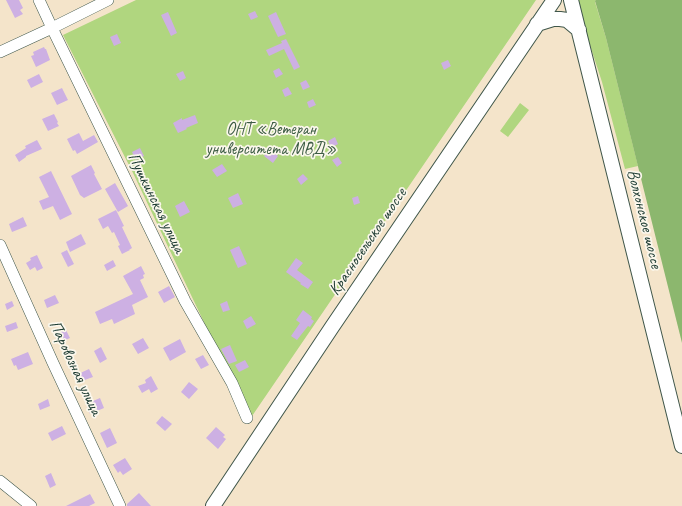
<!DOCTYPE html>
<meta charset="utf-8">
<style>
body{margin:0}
canvas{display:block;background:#f4e4ca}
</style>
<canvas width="682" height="506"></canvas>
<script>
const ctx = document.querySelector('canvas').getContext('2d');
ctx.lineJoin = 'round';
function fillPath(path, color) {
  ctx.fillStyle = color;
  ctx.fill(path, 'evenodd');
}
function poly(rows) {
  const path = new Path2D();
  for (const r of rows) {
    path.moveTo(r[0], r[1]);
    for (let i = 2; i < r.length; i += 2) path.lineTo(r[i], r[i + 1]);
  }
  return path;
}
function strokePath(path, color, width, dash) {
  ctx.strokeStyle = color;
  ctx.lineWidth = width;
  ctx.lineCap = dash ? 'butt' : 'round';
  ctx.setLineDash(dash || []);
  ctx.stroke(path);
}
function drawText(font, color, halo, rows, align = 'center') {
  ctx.font = font + ' Caveat,sans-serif';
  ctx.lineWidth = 3.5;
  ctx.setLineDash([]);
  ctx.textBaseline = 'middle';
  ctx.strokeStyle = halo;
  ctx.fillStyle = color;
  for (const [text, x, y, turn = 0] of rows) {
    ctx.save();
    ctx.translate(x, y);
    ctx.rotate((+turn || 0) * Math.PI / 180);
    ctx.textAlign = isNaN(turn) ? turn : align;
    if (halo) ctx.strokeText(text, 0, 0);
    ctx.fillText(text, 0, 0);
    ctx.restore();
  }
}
fillPath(poly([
 [136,0,536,0,250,419,133,173,63,35],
 [578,0,596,0,595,2,606,38,638,166,625,169,602,82,588,39],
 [520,103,529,110,508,137,500,131]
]), '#b0d67f');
fillPath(poly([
 [596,0,682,0,682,343,606,38,595,1]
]), '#8cb76e');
fillPath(poly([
 [6,0,19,0,23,8,20,10,23,14,15,18],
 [255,11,258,17,251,20,248,14],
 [168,12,177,33,171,36,161,15],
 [276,12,286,34,278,37,268,16],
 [117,34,121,43,114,46,110,37],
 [286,39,300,67,294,70,284,49,269,56,266,50,282,43,281,41],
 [44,47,45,49,46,49,50,60,36,67,31,56,34,55,33,52],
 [448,60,451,66,444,70,441,63],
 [279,68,283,74,276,78,273,71],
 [183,71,186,78,180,81,176,74],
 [39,74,43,82,31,88,27,80],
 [306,80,310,87,303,90,300,83],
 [288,87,292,94,285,97,282,90],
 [62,88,68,100,57,105,51,93],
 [313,99,316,105,309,108,307,102],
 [54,114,58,122,57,123,59,126,48,131,42,119],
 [195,115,198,123,186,128,187,129,178,133,173,123,182,118,182,120],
 [79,133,83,141,94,135,98,142,77,154,75,150,73,151,67,139],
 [335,137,338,144,331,148,328,141],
 [37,140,42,149,26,156,26,157,19,162,15,155,26,148,25,146],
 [140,148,144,156,136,160,132,152],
 [269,149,278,156,273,163,264,156],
 [338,157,342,163,337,167,332,160],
 [222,164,227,171,217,177,212,170],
 [91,165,95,173,94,174,102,189,84,198,80,195,71,176],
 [51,171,72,214,60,220,53,206,43,210,39,201,49,197,39,177],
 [303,174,308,179,301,185,297,179],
 [115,183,128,206,118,212,105,189],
 [238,193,243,204,233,208,228,198],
 [358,196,360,203,354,205,352,198],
 [184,201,190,212,180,217,175,206],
 [116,210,124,226,122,227,132,248,129,250,130,250,122,254,118,246,120,245,114,232,112,233,108,226,103,229,98,219],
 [23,217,27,226,12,232,9,224],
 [81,234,86,244,70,252,66,242],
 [239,246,247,264,238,268,230,250],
 [67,250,74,264,68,267,61,253],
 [37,255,43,268,37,271,35,267,30,270,26,263,31,260,30,258],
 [296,258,303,263,297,270,313,282,308,289,300,284,301,283,286,272],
 [113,260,116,266,107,271,104,265],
 [141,266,145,274,143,275,144,278,140,280,148,297,132,305,135,314,114,324,112,319,100,324,95,312,133,294,123,276],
 [169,286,175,297,164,303,158,292],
 [55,295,59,303,47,308,44,300],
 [12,301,14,306,7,310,5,304],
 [227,301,230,310,223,312,220,304],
 [303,310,312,317,311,319,314,321,310,327,308,326,297,340,291,336,300,323,296,320],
 [251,316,256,324,247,329,243,321],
 [16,322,18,328,7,332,5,326],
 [65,328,70,338,63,341,58,331],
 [143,338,149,348,138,354,132,344],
 [180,339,186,352,170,361,163,348],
 [230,345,237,361,229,364,221,349],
 [101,347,107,359,100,363,94,351],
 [28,352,33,364,18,370,16,365,14,366,11,359],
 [203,355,209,365,201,369,195,359],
 [245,360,249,367,239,372,235,365],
 [89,369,93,377,79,382,76,375],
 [151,376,158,389,151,393,149,389,142,393,138,386,146,383,145,380],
 [189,382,198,389,189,399,181,392],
 [100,398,104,408,90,414,86,404],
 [48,399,50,406,40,410,38,404],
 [162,416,172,424,165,431,156,423],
 [62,426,66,434,52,441,48,433],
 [216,427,225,435,223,437,226,439,218,449,206,438],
 [110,428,117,443,107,448,100,433],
 [125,458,132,469,123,475,120,471,118,473,113,465],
 [51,473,56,485,50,488,45,476],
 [139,493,151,506,127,506,127,504],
 [90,494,95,503,89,506,66,506]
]), '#cdb0e3');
const minor = poly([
 [39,0,52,28,185,301,232,383,247,418],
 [0,52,52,28,108,0],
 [0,245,53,363,120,506],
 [0,481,31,506]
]);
const major = poly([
 [571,0,682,446],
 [537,24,553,19,560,19,567,20,579,30],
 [213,506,332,327,554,0]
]);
strokePath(minor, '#3f564a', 12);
strokePath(major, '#3f564a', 16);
strokePath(minor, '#fff', 11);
strokePath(major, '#fff', 14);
drawText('17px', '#3c5c43', '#fbf7ec', [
 ["ОНТ «Ветеран",271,130],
 ["университета МВД»",271,150]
]);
drawText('17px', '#1f3d34', '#fbf7ec', [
 ["Пушкинская улица",156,203,64],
 ["Волхонское шоссе",644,219,76],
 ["Красносельское шоссе",368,242,-56],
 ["Паровозная улица",75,368,65]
]);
</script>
